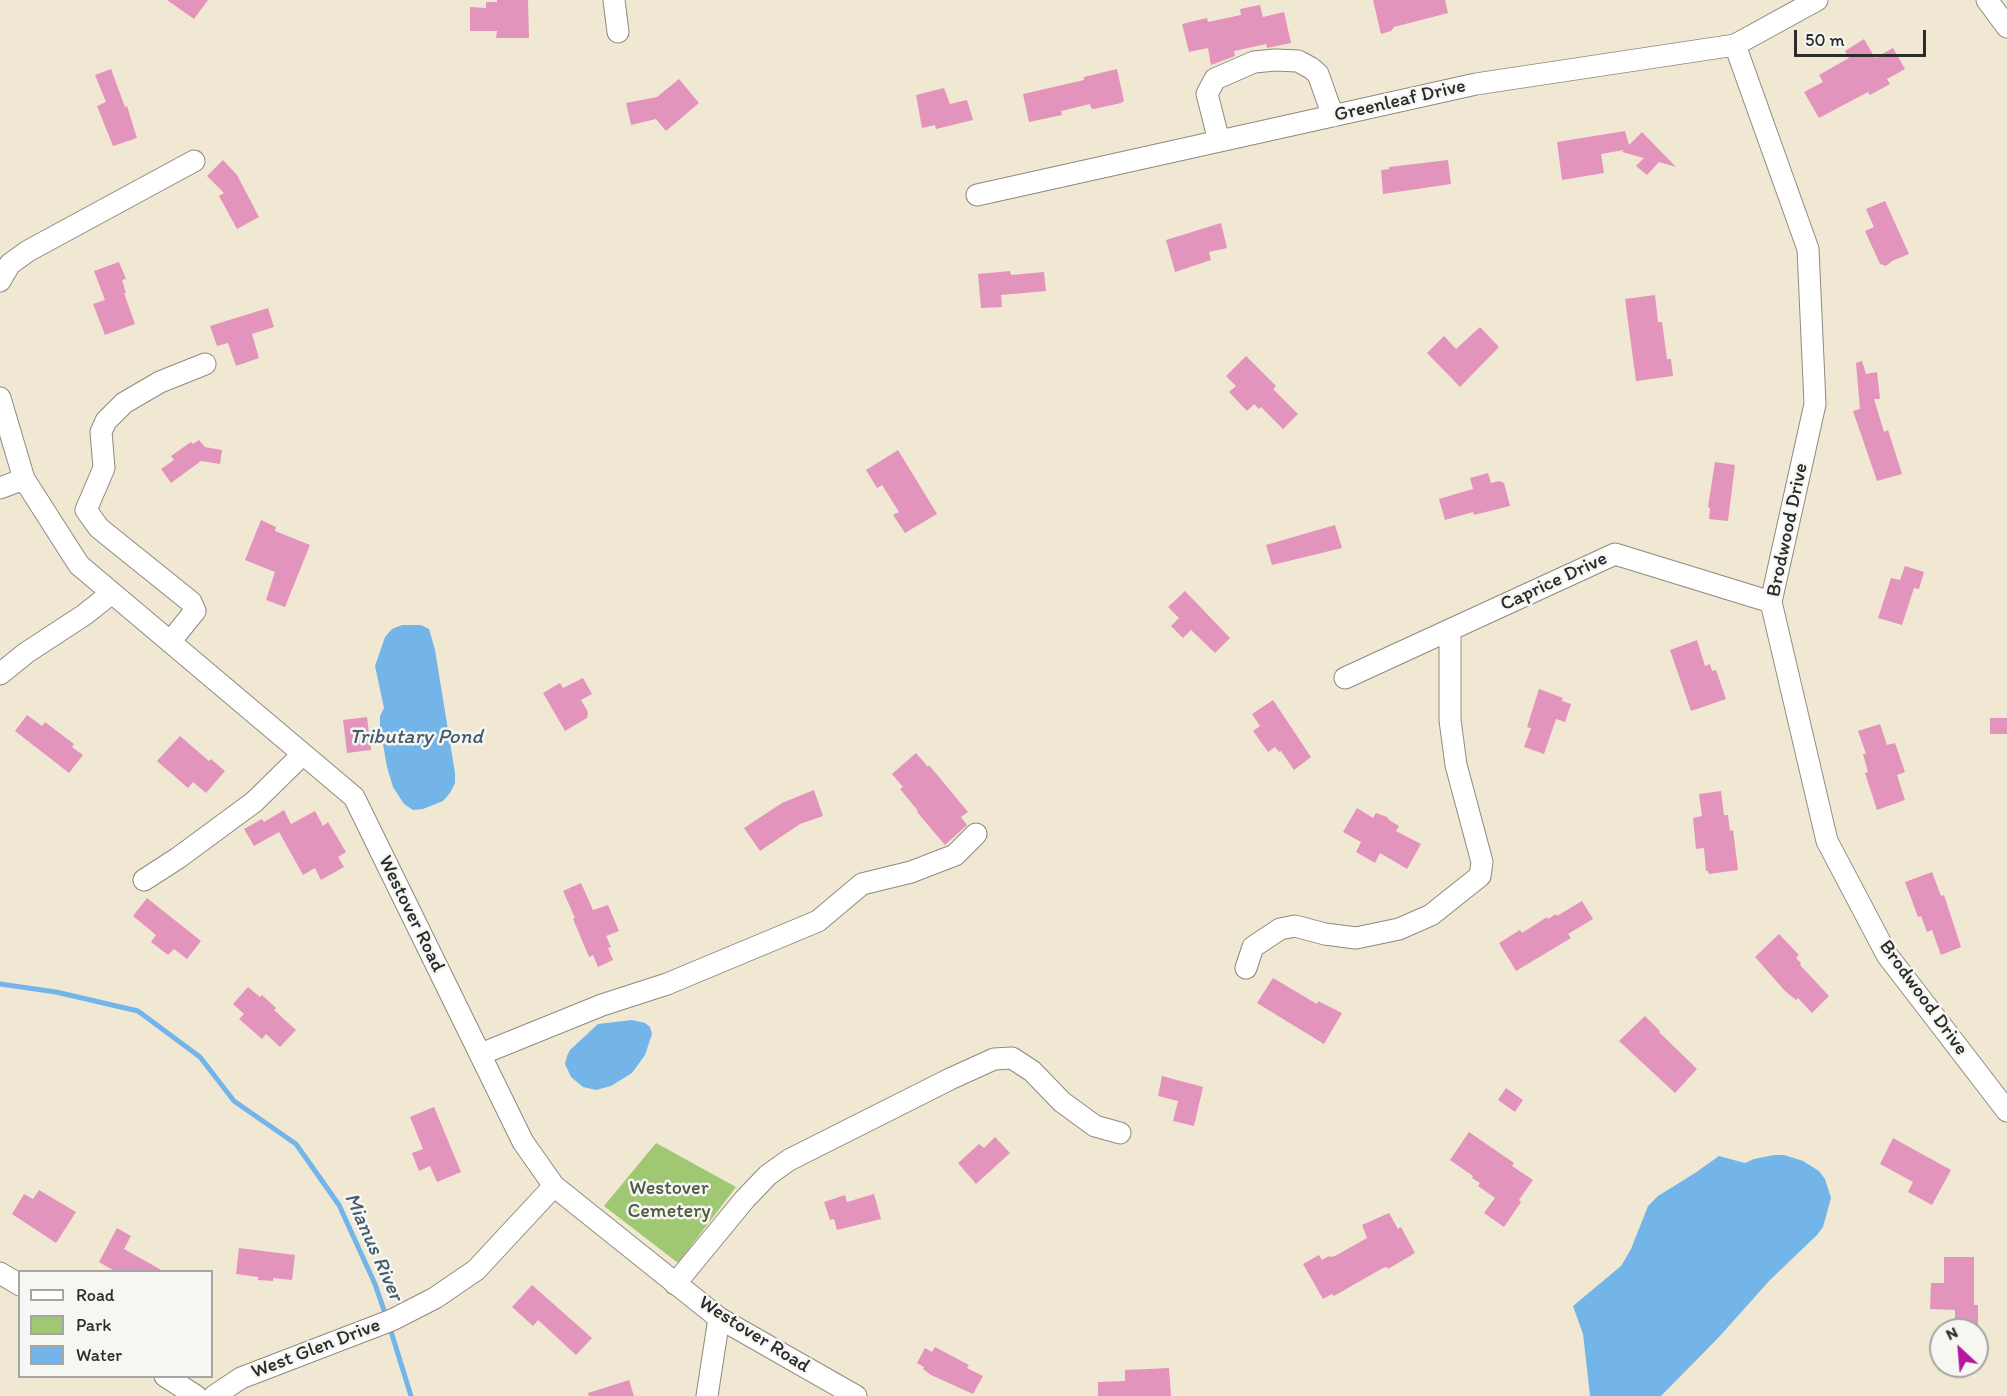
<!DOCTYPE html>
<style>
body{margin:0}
#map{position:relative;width:2007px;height:1396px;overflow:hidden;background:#f1e8d3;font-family:Itim,sans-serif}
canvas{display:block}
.legend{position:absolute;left:18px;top:1270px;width:195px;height:108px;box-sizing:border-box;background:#f6f6f2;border:2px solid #a5a5a2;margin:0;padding:8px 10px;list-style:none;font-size:18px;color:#2b2b2b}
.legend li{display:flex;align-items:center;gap:12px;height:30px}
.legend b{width:30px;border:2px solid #a5a5a2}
.north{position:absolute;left:1929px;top:1318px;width:60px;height:60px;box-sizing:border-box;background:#f6f6f2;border:2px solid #a5a5a2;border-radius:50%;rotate:334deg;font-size:16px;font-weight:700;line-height:24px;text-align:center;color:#2b2b2b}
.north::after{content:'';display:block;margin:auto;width:21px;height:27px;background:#b5179e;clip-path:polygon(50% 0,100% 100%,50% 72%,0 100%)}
.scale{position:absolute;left:1794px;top:30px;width:132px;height:27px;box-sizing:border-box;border:3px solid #2b2b2b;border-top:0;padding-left:8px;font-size:18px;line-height:21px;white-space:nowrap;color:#2b2b2b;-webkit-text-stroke:4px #f6f6f2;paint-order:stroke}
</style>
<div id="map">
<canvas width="2007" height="1396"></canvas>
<ul class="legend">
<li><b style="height:8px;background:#fff"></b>Road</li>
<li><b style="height:16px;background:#a0c873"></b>Park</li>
<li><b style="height:16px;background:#74b5e9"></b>Water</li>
</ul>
<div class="north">N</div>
<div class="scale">50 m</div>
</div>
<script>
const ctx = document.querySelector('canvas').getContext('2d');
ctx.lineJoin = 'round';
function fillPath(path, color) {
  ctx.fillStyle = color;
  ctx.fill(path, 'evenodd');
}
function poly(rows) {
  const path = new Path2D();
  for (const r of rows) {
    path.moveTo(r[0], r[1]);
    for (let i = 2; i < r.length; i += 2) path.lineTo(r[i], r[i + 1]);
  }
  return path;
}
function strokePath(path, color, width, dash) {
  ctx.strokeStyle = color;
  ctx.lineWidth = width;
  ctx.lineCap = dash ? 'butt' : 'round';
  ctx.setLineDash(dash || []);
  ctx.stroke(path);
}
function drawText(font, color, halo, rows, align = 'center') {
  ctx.font = font + ' Itim,sans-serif';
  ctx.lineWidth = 5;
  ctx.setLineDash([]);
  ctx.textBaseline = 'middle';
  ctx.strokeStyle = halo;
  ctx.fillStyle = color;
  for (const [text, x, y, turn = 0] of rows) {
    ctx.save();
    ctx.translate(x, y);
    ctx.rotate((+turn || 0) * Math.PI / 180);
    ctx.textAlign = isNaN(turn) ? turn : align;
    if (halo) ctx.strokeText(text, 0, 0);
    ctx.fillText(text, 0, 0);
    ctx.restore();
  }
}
fillPath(poly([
 [656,1143,736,1187,678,1263,604,1206]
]), '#a0c873');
fillPath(poly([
 [402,625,421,625,429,629,435,650,455,773,455,783,450,793,443,801,423,809,413,810,404,804,393,787,387,767,380,727,380,716,384,708,375,666,385,637,392,629],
 [632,1020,645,1023,650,1027,652,1034,645,1055,632,1073,611,1086,596,1090,583,1087,571,1077,565,1064,567,1056,570,1050,598,1024],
 [1774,1155,1784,1155,1803,1161,1819,1171,1825,1179,1831,1198,1823,1227,1817,1235,1770,1280,1719,1337,1661,1396,1590,1396,1583,1334,1573,1306,1621,1266,1631,1249,1648,1206,1658,1196,1695,1173,1719,1156,1745,1163,1754,1159]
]), '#74b5e9');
strokePath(poly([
 [0,984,56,992,138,1011,200,1057,234,1101,296,1144,339,1205,375,1284,386,1316],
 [389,1325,411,1396]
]), '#74b5e9', 5);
fillPath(poly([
 [167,0,208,0,194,19],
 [497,0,528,0,529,38,496,38,497,31,470,31,470,7,486,8,486,2,497,2],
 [1373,0,1445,0,1448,13,1394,27,1391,31,1381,34],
 [1260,5,1263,17,1284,12,1291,43,1267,48,1266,44,1234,51,1235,56,1211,65,1208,48,1189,52,1182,24,1207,18,1208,22,1241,15,1240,9],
 [1864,39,1875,58,1893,48,1905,69,1887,79,1890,84,1870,95,1868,92,1819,118,1804,92,1823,82,1819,75,1849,58,1845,51],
 [111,69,125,107,127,106,137,138,113,146,97,106,106,102,95,75],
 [1117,69,1124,101,1121,103,1094,109,1091,108,1090,104,1061,111,1062,115,1029,122,1023,94,1084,80,1084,77],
 [679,79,699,103,666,131,656,119,631,125,626,103,657,97],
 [944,88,950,104,967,100,973,120,936,129,935,125,922,128,916,95],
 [1625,131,1629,145,1642,132,1676,167,1659,162,1647,175,1636,166,1644,158,1622,152,1624,150,1601,154,1604,173,1562,180,1557,142],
 [223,160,237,175,259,217,237,229,219,196,224,193,207,176],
 [1448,160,1451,184,1383,194,1381,170,1389,169,1389,167],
 [1885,201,1909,254,1892,261,1886,266,1880,264,1865,231,1874,227,1866,209],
 [1221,223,1227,248,1209,252,1211,260,1175,272,1166,240],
 [119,262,126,279,122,280,126,293,124,293,135,324,105,335,93,304,105,300,94,271],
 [1010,271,1011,275,1044,272,1046,291,1001,295,1002,307,981,308,978,274],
 [1655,295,1658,322,1662,322,1667,359,1671,359,1673,376,1636,381,1625,299],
 [268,308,274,327,252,334,259,358,236,366,228,343,217,346,210,326],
 [1480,327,1499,347,1460,387,1427,353,1444,336,1456,349],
 [1246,356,1276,386,1273,389,1298,414,1283,429,1261,407,1259,409,1254,404,1247,411,1229,392,1236,386,1226,376],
 [1862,361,1866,374,1877,372,1880,399,1874,399,1884,432,1888,430,1902,474,1877,481,1853,411,1860,409,1856,363],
 [199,440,205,447,222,450,220,464,201,461,171,483,161,469,174,460,171,456,191,442,193,444],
 [898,450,937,514,905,533,893,515,899,512,882,485,877,488,866,470],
 [1715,462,1735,465,1728,521,1709,519,1710,508,1708,507],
 [1488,473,1491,483,1499,481,1504,483,1510,506,1474,515,1473,512,1445,520,1439,499,1473,489,1470,478],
 [261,520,276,527,275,531,310,545,285,607,266,600,275,572,245,560],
 [1335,525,1342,548,1272,565,1266,545],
 [1905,566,1924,572,1919,589,1914,588,1902,625,1878,618,1891,578,1900,580],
 [1185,591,1230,638,1215,653,1191,630,1183,638,1171,626,1179,618,1168,607],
 [1697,640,1705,666,1710,664,1712,671,1716,670,1726,699,1691,711,1670,650],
 [583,678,592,694,581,700,588,712,587,718,565,731,543,693,560,683,563,688],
 [1539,689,1563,698,1562,701,1571,704,1565,722,1556,719,1544,754,1524,747,1531,728,1527,727],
 [1273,700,1311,757,1294,770,1281,751,1279,752,1275,747,1268,752,1253,731,1260,726,1252,714],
 [27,715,42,726,45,722,74,744,72,747,83,755,69,773,15,731],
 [367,717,371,750,347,753,343,720],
 [1990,718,2007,718,2007,734,1990,734],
 [1880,724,1887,745,1895,743,1905,772,1897,775,1905,800,1877,810,1865,773,1868,772,1863,754,1866,754,1858,731],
 [180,736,209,761,211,759,225,771,206,793,193,782,188,788,157,761],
 [916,753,928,767,929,765,968,812,961,817,967,825,945,845,917,812,918,811,900,789,903,787,892,774],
 [814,790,823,816,800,824,760,851,744,828,782,803],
 [1721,791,1724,815,1728,815,1730,831,1733,830,1738,870,1709,874,1708,871,1706,871,1704,848,1696,849,1693,818,1702,816,1699,794],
 [1357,808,1373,818,1376,813,1387,817,1389,820,1399,826,1396,831,1421,844,1407,869,1380,853,1375,863,1356,852,1361,842,1343,832],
 [284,810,291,824,315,811,323,826,328,822,346,852,338,857,344,867,321,880,315,868,303,875,279,832,254,846,244,829,262,819,264,822],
 [1932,872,1941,896,1944,895,1961,947,1941,955,1932,930,1927,932,1921,916,1918,917,1905,882],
 [581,883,593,910,608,905,619,931,606,936,611,947,608,948,613,960,598,967,593,955,589,957,573,919,575,918,563,891],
 [147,898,201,941,187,959,174,949,168,955,151,942,156,935,133,916],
 [1582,901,1593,919,1568,934,1571,938,1516,971,1499,943,1520,930,1522,933,1547,917,1548,919,1556,914,1557,916],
 [1779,934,1799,955,1796,958,1801,963,1800,965,1829,996,1812,1013,1798,998,1796,1000,1785,991,1755,957],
 [1273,978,1317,1004,1318,1001,1342,1013,1324,1044,1257,1003],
 [248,987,260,997,262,995,276,1008,274,1010,296,1030,280,1047,266,1034,262,1039,239,1019,244,1014,233,1004],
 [1645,1016,1660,1031,1659,1032,1697,1069,1675,1093,1619,1041],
 [1162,1076,1203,1087,1194,1126,1173,1121,1178,1101,1158,1096],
 [1506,1088,1523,1100,1515,1112,1498,1100],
 [434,1107,461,1172,437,1182,430,1166,419,1171,412,1153,423,1149,410,1117],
 [1469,1132,1514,1163,1512,1166,1533,1180,1519,1200,1521,1202,1504,1227,1484,1213,1495,1198,1478,1186,1480,1183,1472,1178,1473,1176,1450,1160],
 [995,1137,1010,1153,976,1184,958,1163,979,1144,984,1148],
 [1893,1138,1951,1170,1932,1205,1908,1192,1913,1182,1880,1164],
 [39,1190,76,1212,56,1243,12,1214,24,1194,33,1199],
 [874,1194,881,1219,837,1230,834,1219,830,1220,824,1202,845,1195,847,1202],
 [1389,1213,1398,1229,1401,1227,1415,1253,1388,1269,1387,1267,1383,1268,1334,1296,1332,1294,1323,1299,1303,1264,1319,1255,1322,1260,1329,1256,1330,1257,1335,1256,1367,1238,1362,1225],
 [117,1228,131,1236,124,1249,165,1272,116,1272,99,1262],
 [239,1248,295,1255,292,1280,273,1278,273,1281,258,1280,258,1277,236,1274],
 [1944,1257,1974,1257,1974,1305,1978,1305,1978,1327,1955,1327,1955,1310,1930,1309,1931,1283,1944,1283],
 [532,1285,592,1338,576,1355,538,1320,533,1326,512,1307],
 [935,1347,969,1365,967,1368,983,1376,973,1394,931,1375,923,1369,924,1367,917,1363,925,1348,932,1352],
 [1169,1368,1171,1396,1098,1396,1098,1382,1125,1381,1125,1370],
 [629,1380,634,1396,589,1396,588,1393]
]), '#e294bd');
const minor = poly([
 [614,0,618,32],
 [1987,0,2007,27],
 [1735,45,1808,249,1815,404,1771,602,1827,841,1887,955,2007,1111],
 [1219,141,1207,94,1215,79,1254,62,1275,60,1298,61,1311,68,1318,74,1333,116],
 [977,195,1476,84,1735,45,1817,0],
 [0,281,10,264,28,251,194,161],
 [0,398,24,479,79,565,354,797,523,1142,554,1186,719,1318,856,1396],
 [0,488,24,479],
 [170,642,195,611,191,602,99,528,86,510,104,468,101,432,106,421,124,403,160,382,205,364],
 [0,674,26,653,84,615,112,593],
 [1345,678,1615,554,1771,602],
 [144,880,178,858,254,802,303,754],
 [1246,968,1253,947,1280,929,1295,926,1325,934,1356,938,1399,929,1431,915,1480,876,1482,862,1456,765,1450,720,1450,630],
 [481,1054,602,1005,667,984,818,921,862,884,911,872,955,855,976,834],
 [0,1273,20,1285],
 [675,1284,745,1199,768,1175,789,1160,950,1079,994,1059,1012,1058,1032,1071,1062,1102,1095,1126,1120,1133],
 [165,1376,196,1396],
 [214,1396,241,1378,392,1320,435,1298,476,1270,554,1186],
 [707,1396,719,1318]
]);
strokePath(minor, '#8e8a7f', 23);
strokePath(minor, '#fff', 21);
drawText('20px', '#2b2b2b', '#f6f6f2', [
 ["Greenleaf Drive",1400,101,-13],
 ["Brodwood Drive",1788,530,-78],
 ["Caprice Drive",1554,582,-25],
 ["Westover Road",411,914,64],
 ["Brodwood Drive",1923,998,54],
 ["Westover Road",754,1335,32],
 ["West Glen Drive",316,1349,-21]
]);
drawText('20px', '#4e5a41', '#f6f6f2', [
 ["Westover",669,1189],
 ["Cemetery",669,1212]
]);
drawText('italic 21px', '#455b6e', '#f6f6f2', [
 ["Tributary Pond",416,738],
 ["Mianus River",373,1247,66]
]);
</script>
